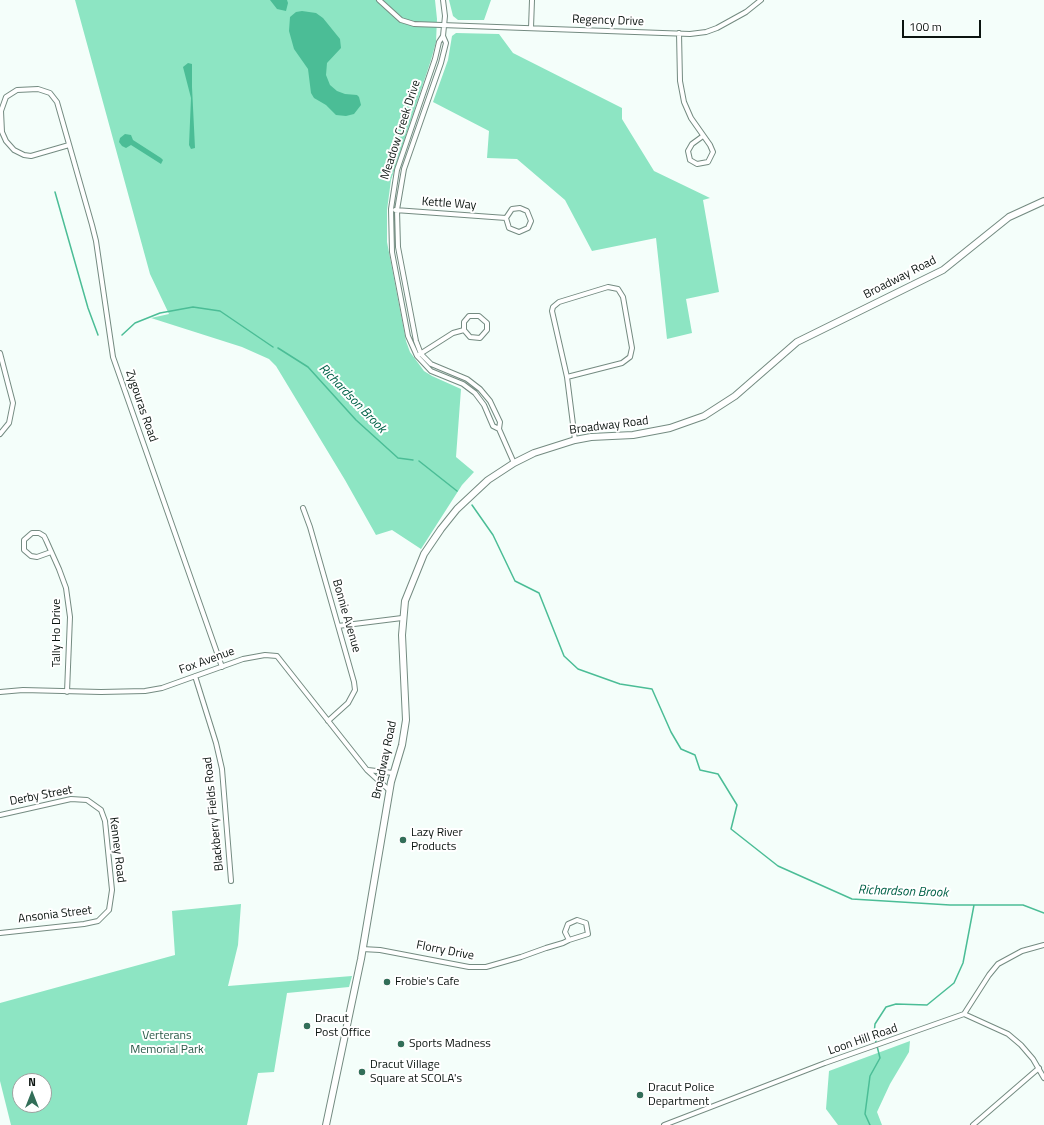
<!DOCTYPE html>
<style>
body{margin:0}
#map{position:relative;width:1044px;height:1125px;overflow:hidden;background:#f4fefa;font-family:"Titillium Web",sans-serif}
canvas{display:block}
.north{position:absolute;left:12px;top:1073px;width:40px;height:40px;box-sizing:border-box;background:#fff;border:1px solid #9da19f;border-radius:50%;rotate:0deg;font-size:11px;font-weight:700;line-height:16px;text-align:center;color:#0b1410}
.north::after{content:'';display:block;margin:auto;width:14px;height:18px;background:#326e58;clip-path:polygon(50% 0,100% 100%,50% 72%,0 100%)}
.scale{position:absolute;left:902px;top:20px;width:79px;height:18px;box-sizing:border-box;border:2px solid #0b1410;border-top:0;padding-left:5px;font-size:12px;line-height:14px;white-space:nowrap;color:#0b1410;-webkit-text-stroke:3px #fff;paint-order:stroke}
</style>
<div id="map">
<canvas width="1044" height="1125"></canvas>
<div class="north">N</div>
<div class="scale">100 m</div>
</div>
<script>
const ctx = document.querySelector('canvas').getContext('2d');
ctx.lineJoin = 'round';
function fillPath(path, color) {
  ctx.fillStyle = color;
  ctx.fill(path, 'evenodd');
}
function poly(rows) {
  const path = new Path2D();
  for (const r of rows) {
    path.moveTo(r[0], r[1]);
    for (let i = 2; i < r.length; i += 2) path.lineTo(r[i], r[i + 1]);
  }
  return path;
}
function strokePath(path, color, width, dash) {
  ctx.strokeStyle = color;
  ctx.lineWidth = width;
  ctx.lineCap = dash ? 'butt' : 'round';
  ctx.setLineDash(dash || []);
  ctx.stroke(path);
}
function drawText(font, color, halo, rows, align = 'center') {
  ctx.font = font + ' "Titillium Web",sans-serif';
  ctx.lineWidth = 4;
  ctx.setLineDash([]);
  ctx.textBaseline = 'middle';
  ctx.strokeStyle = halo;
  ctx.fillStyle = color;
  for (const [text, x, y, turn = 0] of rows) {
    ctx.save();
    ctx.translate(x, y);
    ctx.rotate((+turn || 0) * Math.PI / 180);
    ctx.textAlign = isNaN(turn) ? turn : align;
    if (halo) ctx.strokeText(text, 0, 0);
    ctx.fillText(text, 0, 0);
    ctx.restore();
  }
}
fillPath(poly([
 [75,0,435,0,437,19,436,42,431,60,391,180,387,210,387,242,406,341,410,352,424,371,432,376,461,389,456,457,474,472,462,485,421,549,392,530,376,535,345,480,276,366,269,359,242,347,151,318,169,314,150,274],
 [449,0,491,0,484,20,458,20,453,16],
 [456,33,499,34,513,53,622,108,622,119,654,171,710,198,703,200,719,292,686,299,692,333,667,339,656,238,592,251,565,200,517,159,487,158,489,131,433,102,448,60,452,36],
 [241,904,238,945,228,986,352,976,349,987,287,993,274,1072,258,1073,247,1125,11,1125,0,1081,0,1003,175,955,172,911],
 [20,1081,44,1081,44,1105,20,1105],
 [910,1041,909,1052,890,1084,877,1112,882,1125,838,1125,826,1109,829,1071]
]), '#8de5c3');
fillPath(poly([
 [270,0,287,0,288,3,286,11,277,9],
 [302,11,316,13,323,18,340,39,341,48,327,63,326,75,330,85,337,91,345,94,357,95,359,97,361,105,354,114,346,116,336,115,326,105,314,98,311,93,308,69,294,49,289,31,290,17,296,12],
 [188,63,192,64,192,87,195,148,191,149,189,145,191,98,183,67],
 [125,134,131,135,133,140,161,158,163,160,161,164,131,145,126,148,122,146,119,142,120,138]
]), '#4bbd96');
strokePath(poly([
 [55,192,88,308,98,335],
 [122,335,135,323,160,313,193,307,220,311,273,347],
 [278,348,308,367,356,420,398,458,413,460],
 [419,461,457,491],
 [472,505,493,535,515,581,539,593,564,656,578,669,620,684,652,689,671,732,681,749,695,755,700,770,718,774,737,805,731,829,778,866,852,899,950,905,1023,905,1044,913],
 [870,1125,865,1114,870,1076,880,1058,874,1034,875,1024,886,1007,896,1004,927,1005,954,983,963,963,974,905]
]), '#4bbd96', 1.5);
const minor = poly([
 [379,0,401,20,414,24,690,34,706,32,717,28,746,12,761,0],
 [443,0,445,16,443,36,446,43,441,63,404,169,397,210,398,247,416,341,421,354,431,364,467,379,480,389,490,401,500,422,499,429],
 [531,28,532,0],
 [679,33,680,81,684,102,691,118,710,145,713,152,708,162,697,164,690,160,688,151,692,144,703,136],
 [443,36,439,42,435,59,397,170,391,209,392,252,408,336,417,356,431,371,463,384,475,393,484,405,493,426,499,429,514,463],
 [69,145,31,156,24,155,14,150,6,141,2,132,1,111,6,97,17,90,38,89,50,93,57,102,92,225,96,241,113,357,222,667],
 [395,210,506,218,512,209,520,208,527,211,531,221,528,228,519,232,509,228,506,218],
 [0,353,13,403,9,423,0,434],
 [420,354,453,333,464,330,464,322,469,316,479,316,487,323,487,330,480,338,470,337,464,330],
 [567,377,622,363,630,357,632,348,623,297,618,289,608,287,559,302,553,307,552,311,567,377,575,440],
 [303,508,310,527,354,682,355,690,348,703,328,721],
 [51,552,37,557,31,556,24,550,24,540,32,533,39,533,44,536,46,540,59,569,66,588,70,617,67,692],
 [338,626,402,618],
 [195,676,216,743,222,769,231,881],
 [0,692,23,690,101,692,145,691,162,688,243,659,265,655,277,656,367,770,389,790],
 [368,770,393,773],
 [0,815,71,799,87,800,101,810,105,821,112,890,109,910,98,921,84,924,0,933],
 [362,949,380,950,469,967,486,967,521,957,546,948,563,943,569,940,588,934,586,923,577,920,568,924,565,932,569,940],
 [964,1014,1008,1034,1021,1045,1033,1059,1044,1078],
 [664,1125,825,1063,964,1014,989,975,998,964,1022,951,1044,945],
 [973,1125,1039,1068]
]);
const secondary = poly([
 [326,1125,361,959,391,782,402,745,406,720,402,635,405,601,424,554,441,529,457,509,488,480,514,463,534,453,575,440,591,437,633,435,670,428,704,416,735,396,797,342,943,270,1009,217,1044,201]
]);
strokePath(minor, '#748b81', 6);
strokePath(secondary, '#748b81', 8);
strokePath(minor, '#fff', 4);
strokePath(secondary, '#fff', 6);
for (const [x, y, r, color] of [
 [403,840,4,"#326e58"],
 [387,982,4,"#326e58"],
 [307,1026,4,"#326e58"],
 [401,1044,4,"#326e58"],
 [362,1072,4,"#326e58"],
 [640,1095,4,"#326e58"]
]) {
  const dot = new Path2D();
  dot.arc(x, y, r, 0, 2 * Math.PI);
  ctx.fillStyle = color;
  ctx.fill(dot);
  strokePath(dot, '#fff', 1.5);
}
drawText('12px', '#0b1410', '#fff', [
 ["Regency Drive",608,21,2],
 ["Meadow Creek Drive",401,130,-72],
 ["Kettle Way",449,204,4],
 ["Broadway Road",900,278,-27],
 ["Zygouras Road",141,406,71],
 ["Broadway Road",609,426,-7],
 ["Bonnie Avenue",346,616,74],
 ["Tally Ho Drive",57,633,-90],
 ["Fox Avenue",207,661,-20],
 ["Broadway Road",385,760,-78],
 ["Derby Street",41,796,-11],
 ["Blackberry Fields Road",214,814,-96],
 ["Kenney Road",117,850,83],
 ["Ansonia Street",55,915,-7],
 ["Florry Drive",445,951,11],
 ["Loon Hill Road",863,1040,-19]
]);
drawText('12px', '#0b1410', '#fff', [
 ["Lazy River",411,833],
 ["Products",411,847],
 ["Frobie's Cafe",395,982],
 ["Dracut",315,1019],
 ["Post Office",315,1033],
 ["Sports Madness",409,1044],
 ["Dracut Village",370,1065],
 ["Square at SCOLA's",370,1079],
 ["Dracut Police",648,1088],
 ["Department",648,1102]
], 'left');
drawText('12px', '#2a5948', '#fff', [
 ["Verterans",167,1036],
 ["Memorial Park",167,1050]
]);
drawText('italic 13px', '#026248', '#fff', [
 ["Richardson Brook",352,399,46],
 ["Richardson Brook",903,892,2]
]);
</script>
